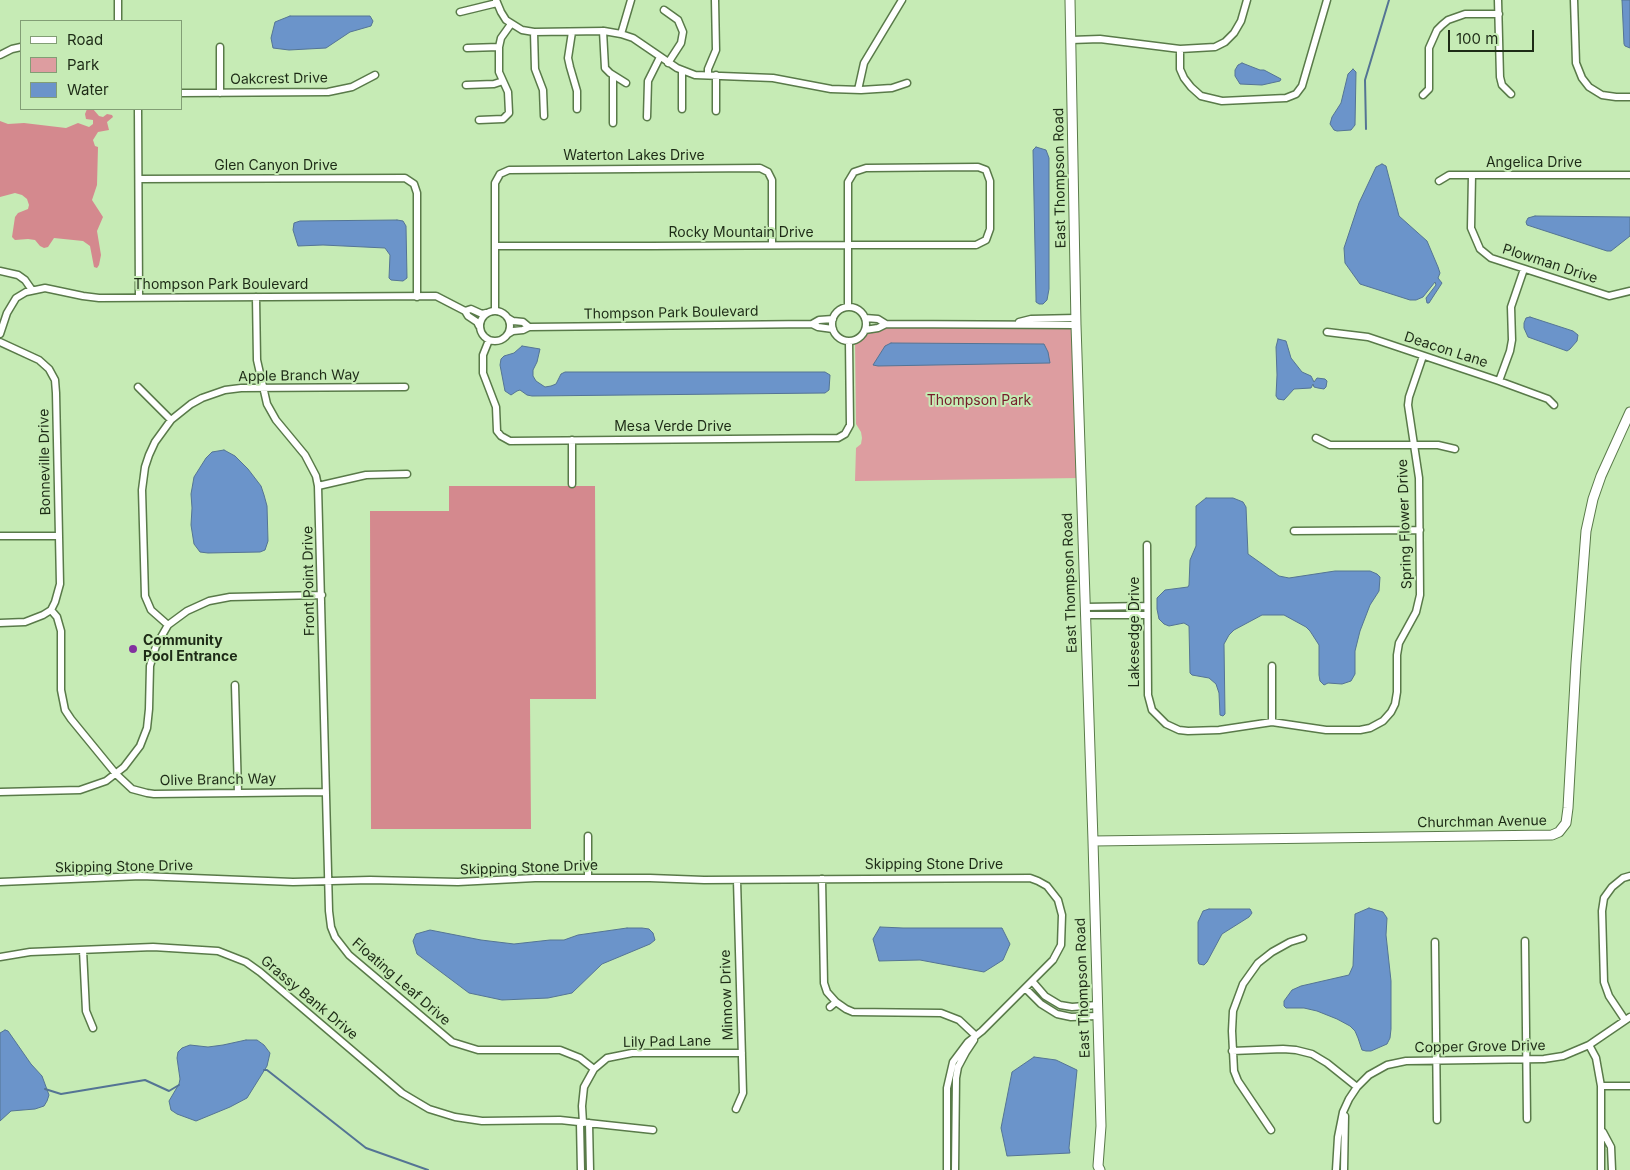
<!DOCTYPE html>
<style>
body{margin:0}
#map{position:relative;width:1630px;height:1170px;overflow:hidden;background:#c6ebb5;font-family:Inter,sans-serif}
canvas{display:block}
.legend{position:absolute;left:20px;top:20px;width:162px;height:90px;box-sizing:border-box;background:#c6ebb5;border:1px solid #829e75;margin:0;padding:6px 9px;list-style:none;font-size:15px;color:#1d2b16}
.legend li{display:flex;align-items:center;gap:10px;height:25px}
.legend b{width:25px;border:1px solid #829e75}
.scale{position:absolute;left:1448px;top:30px;width:86px;height:22px;box-sizing:border-box;border:2px solid #1d2b16;border-top:0;padding-left:6px;font-size:15px;line-height:18px;white-space:nowrap;color:#1d2b16;-webkit-text-stroke:4px #c6ebb5;paint-order:stroke}
</style>
<div id="map">
<canvas width="1630" height="1170"></canvas>
<ul class="legend">
<li><b style="height:6px;background:#fff"></b>Road</li>
<li><b style="height:14px;background:#dd9da0"></b>Park</li>
<li><b style="height:14px;background:#6b94ca"></b>Water</li>
</ul>
<div class="scale">100 m</div>
</div>
<script>
const ctx = document.querySelector('canvas').getContext('2d');
ctx.lineJoin = 'round';
function fillPath(path, color) {
  ctx.fillStyle = color;
  ctx.fill(path, 'evenodd');
}
function poly(rows) {
  const path = new Path2D();
  for (const r of rows) {
    if (r.length === 3) {
      path.moveTo(r[0] + r[2], r[1]);
      path.arc(r[0], r[1], r[2], 0, 2 * Math.PI);
      continue;
    }
    path.moveTo(r[0], r[1]);
    for (let i = 2; i < r.length; i += 2) path.lineTo(r[i], r[i + 1]);
  }
  return path;
}
function strokePath(path, color, width, dash) {
  ctx.strokeStyle = color;
  ctx.lineWidth = width;
  ctx.lineCap = dash ? 'butt' : 'round';
  ctx.setLineDash(dash || []);
  ctx.stroke(path);
}
function drawText(font, color, halo, rows, align = 'center') {
  ctx.font = font + ' Inter,sans-serif';
  ctx.lineWidth = 4;
  ctx.setLineDash([]);
  ctx.textBaseline = 'middle';
  ctx.strokeStyle = halo;
  ctx.fillStyle = color;
  for (const [text, x, y, turn = 0] of rows) {
    ctx.save();
    ctx.translate(x, y);
    ctx.rotate((+turn || 0) * Math.PI / 180);
    ctx.textAlign = isNaN(turn) ? turn : align;
    if (halo) ctx.strokeText(text, 0, 0);
    ctx.fillText(text, 0, 0);
    ctx.restore();
  }
}
fillPath(poly([
 [886,324,1076,325,1081,478,855,481,856,448,861,444,862,438,861,432,856,424,855,340,861,336,865,330]
]), '#dd9da0');
fillPath(poly([
 [87,109,93,109,99,116,103,117,107,114,112,115,113,117,107,122,109,130,98,132,93,140,95,146,98,147,97,185,92,200,103,217,97,231,101,255,99,265,97,268,94,267,90,246,83,241,54,238,48,247,44,248,40,246,35,240,28,239,15,240,12,237,15,217,18,213,28,209,29,205,27,199,22,195,15,193,0,197,0,121,8,124,24,123,66,128,78,123,89,127,93,124,93,120,86,119,85,114],
 [449,486,595,486,596,699,530,699,531,829,371,829,370,511,449,511]
]), '#d4898e');
const water = poly([
 [1622,0,1630,0,1630,48,1625,46,1624,44,1622,0],
 [290,16,370,16,373,21,371,26,350,32,326,48,289,50,273,48,271,38,275,22,290,16],
 [1242,63,1260,70,1264,70,1281,79,1280,81,1262,85,1240,84,1235,76,1235,70,1238,65,1242,63],
 [1353,69,1356,72,1355,125,1351,130,1337,131,1334,130,1330,124,1332,117,1341,103,1348,74,1353,69],
 [1036,147,1046,150,1049,158,1049,289,1047,300,1043,304,1039,304,1036,302,1036,298,1033,150,1036,147],
 [1382,164,1386,166,1399,216,1427,241,1438,267,1440,273,1438,278,1442,283,1429,303,1427,303,1426,298,1436,285,1435,282,1423,297,1416,300,1410,300,1360,284,1345,263,1344,248,1359,203,1376,167,1382,164],
 [1535,216,1630,217,1630,236,1611,251,1607,251,1527,225,1526,222,1528,218,1535,216],
 [397,220,403,221,406,226,407,278,403,281,391,280,389,278,390,255,385,248,323,245,298,246,293,230,294,223,300,221,397,220],
 [1530,317,1573,331,1578,335,1577,341,1570,349,1567,351,1528,337,1524,328,1524,323,1526,318,1530,317],
 [1278,339,1286,341,1291,358,1302,372,1311,376,1314,382,1317,378,1325,379,1327,381,1326,387,1324,389,1318,388,1314,387,1313,384,1311,388,1294,389,1284,400,1278,399,1276,396,1277,375,1276,347,1278,339],
 [891,343,1044,344,1048,352,1050,363,878,366,873,365,885,346,891,343],
 [522,346,540,349,537,362,533,370,533,376,536,381,545,387,551,386,556,384,561,374,565,372,825,372,830,375,829,390,825,393,532,396,527,395,520,390,517,391,511,395,505,391,500,365,501,359,504,356,514,353,522,346],
 [224,450,235,456,248,469,261,486,264,495,267,506,268,541,265,550,260,552,208,553,200,552,194,544,191,525,192,508,191,494,194,477,206,458,212,452,224,450],
 [1206,498,1233,498,1243,502,1246,507,1248,554,1279,576,1289,578,1335,571,1370,571,1377,574,1380,577,1379,591,1370,605,1360,631,1355,651,1355,674,1351,681,1342,684,1328,683,1324,685,1320,681,1319,675,1319,645,1310,631,1306,627,1284,615,1262,615,1234,630,1229,635,1224,644,1225,714,1223,716,1220,715,1219,693,1216,684,1209,678,1192,675,1190,673,1189,626,1184,623,1169,626,1164,624,1159,619,1157,609,1157,598,1165,590,1188,587,1189,585,1190,560,1196,546,1196,506,1206,498],
 [1369,908,1383,912,1387,918,1386,935,1391,981,1391,1029,1390,1038,1387,1044,1371,1051,1366,1051,1362,1050,1358,1038,1355,1031,1350,1026,1337,1019,1317,1011,1304,1008,1286,1008,1284,1006,1284,1001,1292,990,1301,986,1349,975,1353,966,1355,914,1369,908],
 [1209,909,1250,909,1252,913,1249,917,1222,934,1207,962,1204,965,1199,964,1198,961,1198,922,1203,911,1209,909],
 [880,927,903,928,1002,928,1010,944,1003,960,984,972,920,960,879,961,873,939,880,927],
 [627,928,642,928,649,929,653,933,655,940,650,944,602,964,572,993,548,998,502,1000,469,993,417,954,413,941,416,934,430,930,481,940,514,944,550,940,564,940,578,935,627,928],
 [5,1030,8,1031,31,1064,42,1076,49,1095,47,1101,44,1106,35,1109,11,1111,0,1121,0,1033,5,1030],
 [246,1040,257,1040,264,1045,270,1053,267,1066,247,1098,230,1107,196,1121,177,1114,171,1110,169,1101,179,1084,180,1079,177,1058,178,1052,182,1048,190,1045,208,1047,223,1045,246,1040],
 [1034,1057,1056,1060,1077,1070,1069,1148,1070,1153,1007,1156,1001,1128,1012,1072,1034,1057]
]);
fillPath(water, '#6b94ca');
strokePath(water, '#547494', 1);
strokePath(poly([
 [1366,129,1365,80,1389,0],
 [264,1070,267,1070,366,1148,428,1170],
 [45,1089,61,1094,145,1080,169,1091,179,1085]
]), '#547494', 2);
const street = poly([
 [118,0,118,21],
 [496,0,501,12,506,20,522,30,534,32,604,31,621,34,633,38,677,68,695,75,773,78,831,89,861,90,892,88,907,83],
 [1498,0,1500,77,1502,85,1511,94],
 [1574,0,1576,63,1582,78,1589,87,1602,95,1616,97,1630,97],
 [664,10,678,20,683,32,681,43,668,63],
 [460,12,497,3],
 [603,31,605,68,610,73,626,83],
 [534,32,535,69,543,90,544,116],
 [572,32,568,58,570,67,577,91,577,109],
 [621,34,631,0],
 [1071,40,1100,39,1180,49,1215,47,1225,42,1234,33,1241,21,1247,0],
 [467,48,499,47],
 [1180,49,1180,69,1184,78,1191,87,1201,96,1222,101,1286,98,1296,94,1302,86,1327,0],
 [0,55,12,49,21,47],
 [682,71,682,109],
 [613,75,613,123],
 [708,75,708,69,716,50,715,0],
 [716,75,716,111],
 [466,85,494,84,503,81],
 [858,90,864,63,902,0],
 [181,93,328,92,352,87,375,75],
 [220,93,220,47],
 [1423,95,1429,89,1429,48,1437,30,1442,25,1448,20,1465,14,1499,14],
 [138,109,139,298],
 [647,117,648,81,660,57],
 [479,120,503,119,509,113,508,92,499,72,499,47,501,38,511,24],
 [1472,175,1471,228,1480,249,1491,258,1609,296,1630,291],
 [139,179,405,178,414,184,417,193,417,297],
 [1439,181,1449,175,1630,175],
 [495,246,651,246,848,245,976,245,986,240,990,229,990,181,986,170,978,167,866,168,854,172,848,182,848,307],
 [0,271,18,275,25,280,32,290],
 [256,297,257,360,267,404,276,420,305,455,316,476,318,486,329,911,331,927,335,937,349,955,452,1042,478,1050,560,1050,580,1058,594,1069],
 [849,324,17],
 [495,326,15],
 [465,311,471,309,482,314,486,313],
 [495,311,495,183,500,174,509,170,760,168,768,172,772,180,772,245],
 [508,318,513,321,523,322,529,327],
 [865,318,878,319,886,324,878,328,865,330],
 [833,319,819,320,812,324,818,327,833,329],
 [1019,322,1031,319,1076,318],
 [886,324,1076,325],
 [1327,332,1368,337,1499,381,1548,399,1554,405],
 [0,334,7,313,16,298,26,292,45,288,83,296,99,298,436,296,465,311,468,316,477,322,479,326],
 [508,334,513,331,523,330,529,327,812,324],
 [489,340,483,355,483,373,496,407,497,431,501,436,510,441,838,438,845,434,850,425,849,341],
 [0,342,39,360,49,369,55,380,56,393,60,584,55,602,51,610,43,615,25,622,0,623],
 [1499,381,1510,351,1512,340,1511,307,1524,269],
 [138,387,171,420],
 [1316,438,1330,445,1438,445,1455,449],
 [572,440,572,484],
 [318,486,366,475,407,474],
 [1294,531,1420,530],
 [0,536,59,536],
 [1147,545,1148,695,1152,710,1166,724,1179,730,1188,731,1219,730,1272,722,1326,730,1360,730,1370,728,1383,721,1391,712,1395,704,1397,692,1397,655,1399,643,1416,612,1420,595,1419,478,1408,405,1409,397,1423,356],
 [1085,607,1147,606],
 [51,610,57,617,61,631,61,690,65,710,71,719,116,774,132,789,147,793,154,794,326,792],
 [1085,615,1147,615],
 [168,625,151,610,145,596,142,490,145,467,149,455,155,442,171,420,191,404,202,398,225,390,241,388,405,387],
 [1272,666,1272,722],
 [235,685,238,793],
 [0,792,80,790,106,781,124,767,140,746,147,728,149,709,150,666,156,646,168,625,187,611,209,601,230,597,322,595],
 [588,878,588,836],
 [822,879,824,983,827,992,836,1002,846,1009,853,1012,941,1013,959,1020,976,1036],
 [0,882,141,876,293,882,370,880,458,882,535,878,650,878,704,880,1030,878,1038,881,1047,886,1058,900,1062,915,1061,945,1053,960,982,1031,968,1042,953,1062,947,1088,947,1170],
 [1525,941,1527,1119],
 [1435,942,1437,1120],
 [83,950,86,1011,93,1028],
 [0,957,30,952,153,947,218,951,246,962,260,972,402,1093,429,1109,455,1117,482,1121,560,1120,653,1130],
 [1032,981,1045,996,1060,1005,1072,1007,1097,1005],
 [1025,988,1041,1004,1057,1014,1071,1017,1097,1016],
 [830,1007,836,1002],
 [1625,1020,1609,996,1604,982,1602,911,1604,898,1612,887,1623,878,1630,876],
 [1589,1045,1596,1058,1601,1086,1601,1170],
 [1232,1051,1283,1049,1296,1050,1312,1054,1327,1063,1357,1087],
 [1601,1086,1630,1086],
 [736,1109,743,1093,737,880],
 [580,1123,581,1170],
 [583,1123,582,1106,584,1087,594,1069,607,1058,632,1053,742,1053],
 [589,1123,590,1170],
 [1271,1130,1238,1081,1234,1071,1232,1031,1233,1011,1243,984,1258,963,1272,952,1290,942,1303,938],
 [1603,1132,1611,1147,1612,1170],
 [955,1170,956,1078,958,1067,966,1052,974,1040],
 [1336,1170,1338,1137,1343,1112,1349,1099,1357,1087,1369,1075,1387,1065,1406,1061,1544,1059,1563,1056,1589,1045,1630,1017],
 [1344,1170,1345,1116]
]);
const secondary = poly([
 [1070,0,1076,325,1093,841,1101,1126,1098,1166,1100,1170],
 [1093,841,1552,835,1559,832,1566,823,1568,808,1576,663,1586,531,1593,499,1601,476,1630,412]
]);
strokePath(street, '#597a49', 9);
strokePath(secondary, '#597a49', 11);
strokePath(street, '#fff', 6);
strokePath(secondary, '#fff', 9);
for (const [x, y, r, color] of [
 [133,649,5,"#82309f"]
]) {
  const dot = new Path2D();
  dot.arc(x, y, r, 0, 2 * Math.PI);
  ctx.fillStyle = color;
  ctx.fill(dot);
  strokePath(dot, '#c6ebb5', 2);
}
drawText('14px', '#1d2b16', '#c6ebb5', [
 ["Oakcrest Drive",279,79,-1],
 ["Waterton Lakes Drive",634,156],
 ["Angelica Drive",1534,163],
 ["Glen Canyon Drive",276,166],
 ["East Thompson Road",1060,178,-91],
 ["Rocky Mountain Drive",741,233],
 ["Plowman Drive",1550,264,18],
 ["Thompson Park Boulevard",221,285],
 ["Thompson Park Boulevard",671,313,-1],
 ["Deacon Lane",1446,350,18],
 ["Apple Branch Way",299,376,-1],
 ["Mesa Verde Drive",673,427],
 ["Bonneville Drive",45,462,-91],
 ["Spring Flower Drive",1405,524,-92],
 ["Front Point Drive",309,581,-91],
 ["East Thompson Road",1070,583,-92],
 ["Lakesedge Drive",1135,632,-90],
 ["Olive Branch Way",218,780,-1],
 ["Churchman Avenue",1482,822,-1],
 ["Skipping Stone Drive",934,865],
 ["Skipping Stone Drive",124,867,-1],
 ["Skipping Stone Drive",529,868,-2],
 ["Floating Leaf Drive",401,982,41],
 ["East Thompson Road",1083,988,-92],
 ["Minnow Drive",727,995,-92],
 ["Grassy Bank Drive",309,998,40],
 ["Lily Pad Lane",667,1042,-1],
 ["Copper Grove Drive",1480,1047,-1]
]);
drawText('14px', '#751c2b', '#c6ebb5', [
 ["Thompson Park",979,401]
]);
drawText('bold 14px', '#1d2b16', '#c6ebb5', [
 ["Community",143,641],
 ["Pool Entrance",143,657]
], 'left');
</script>
